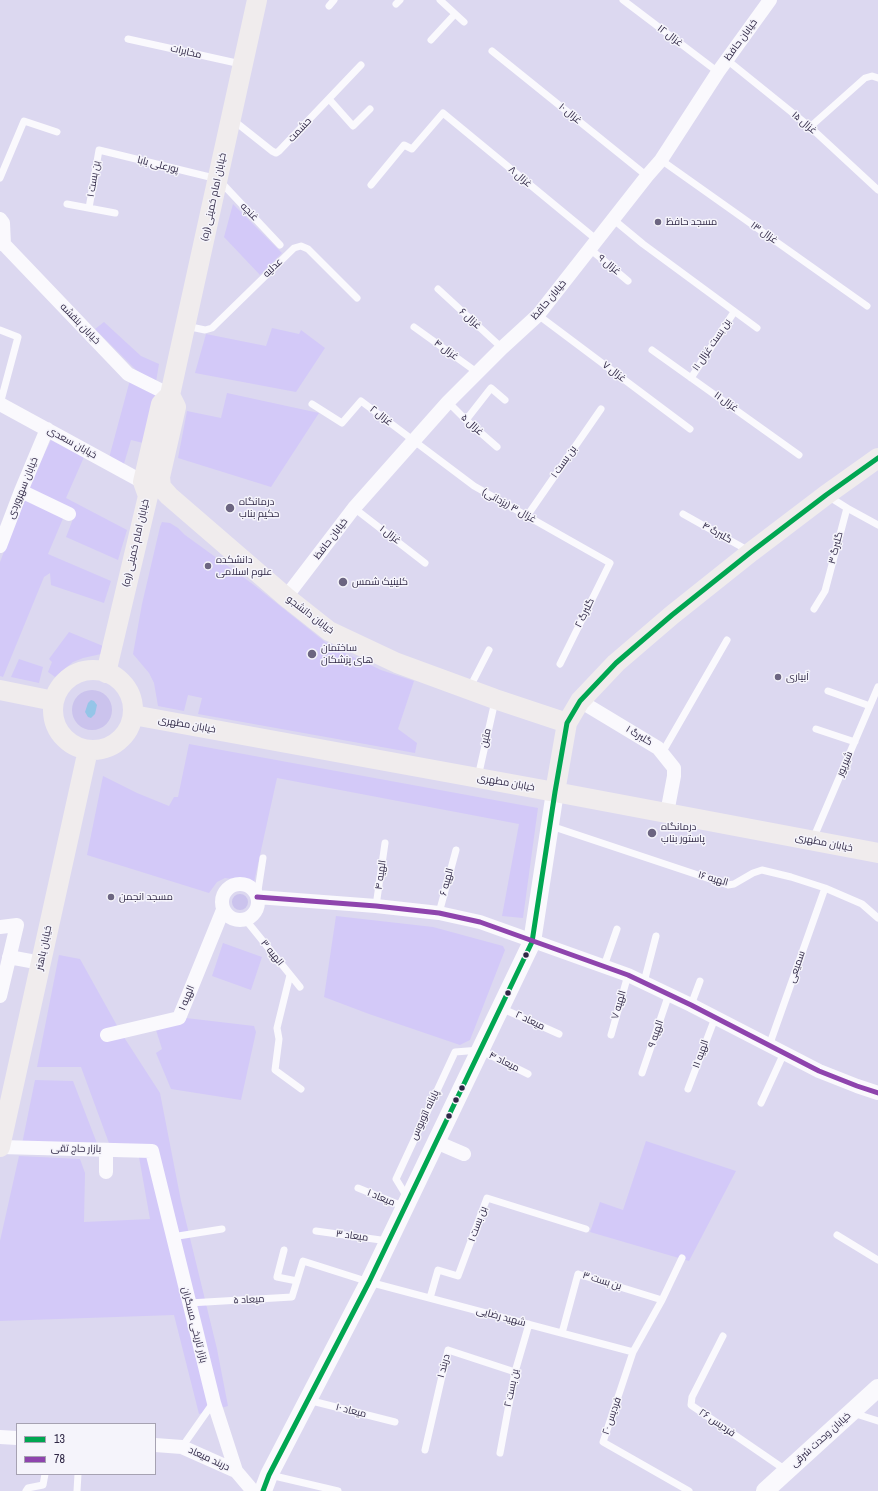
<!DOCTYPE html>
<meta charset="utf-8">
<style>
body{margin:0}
#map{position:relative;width:878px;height:1491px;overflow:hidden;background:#dcd8f0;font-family:"Archivo Narrow",sans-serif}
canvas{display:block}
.legend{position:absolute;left:16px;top:1423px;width:140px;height:52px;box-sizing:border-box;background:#f5f4fb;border:1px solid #a6a2b2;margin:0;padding:5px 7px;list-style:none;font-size:12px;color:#2f2745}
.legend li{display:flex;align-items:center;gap:8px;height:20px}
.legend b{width:20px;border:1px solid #a6a2b2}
</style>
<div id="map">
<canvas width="878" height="1491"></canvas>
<ul class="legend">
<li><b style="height:5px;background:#00a651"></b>13</li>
<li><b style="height:5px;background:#8e44ad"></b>78</li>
</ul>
</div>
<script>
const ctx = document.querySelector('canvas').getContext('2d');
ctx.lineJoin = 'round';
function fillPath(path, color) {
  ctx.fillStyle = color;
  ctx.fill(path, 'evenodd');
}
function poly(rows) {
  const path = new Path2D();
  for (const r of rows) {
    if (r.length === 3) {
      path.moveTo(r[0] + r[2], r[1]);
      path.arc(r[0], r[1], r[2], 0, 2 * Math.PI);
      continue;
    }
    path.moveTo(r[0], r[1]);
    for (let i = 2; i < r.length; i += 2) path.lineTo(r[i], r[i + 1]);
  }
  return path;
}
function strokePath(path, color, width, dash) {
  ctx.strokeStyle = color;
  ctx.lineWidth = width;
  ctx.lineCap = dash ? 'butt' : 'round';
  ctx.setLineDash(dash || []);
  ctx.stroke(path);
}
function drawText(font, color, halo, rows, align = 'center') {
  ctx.font = font + ' "Archivo Narrow",Cairo,sans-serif';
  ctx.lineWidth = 3;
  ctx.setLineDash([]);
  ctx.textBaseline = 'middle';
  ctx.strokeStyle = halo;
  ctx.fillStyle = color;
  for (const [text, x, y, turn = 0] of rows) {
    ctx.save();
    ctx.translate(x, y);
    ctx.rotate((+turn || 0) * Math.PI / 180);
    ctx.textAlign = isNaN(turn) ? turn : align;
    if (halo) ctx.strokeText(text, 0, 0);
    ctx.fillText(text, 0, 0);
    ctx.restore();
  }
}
fillPath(poly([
 [233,204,282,253,260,275,224,237],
 [104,322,141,356,159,364,156,382,136,370,95,329],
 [272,328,299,334,301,330,325,348,296,392,195,373,206,334,266,346],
 [130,380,156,393,143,443,131,440,123,467,109,458],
 [227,393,319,413,271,487,178,458,187,411,221,418],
 [51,440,84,457,66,498,127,530,118,560,66,537,75,514,27,490],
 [25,497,64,516,48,554,111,581,104,603,51,585,50,573,44,577,3,677,0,676,0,562],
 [162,522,170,523,178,528,185,535,254,585,330,646,381,670,414,681,398,729,417,743,415,753,198,714,202,698,188,695,184,711,158,706,154,683,149,673,133,654,142,604,160,527],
 [69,632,103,646,101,654,83,658,73,662,55,677,48,672,52,662,49,659],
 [19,659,43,667,39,683,11,677],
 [189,744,538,808,523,918,502,916,519,824,277,778,254,882,225,878,217,882,209,893,87,855,103,776,137,793,169,806,174,797,178,797],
 [336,916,433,927,503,946,505,950,470,1040,460,1045,369,1014,324,997],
 [223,943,262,957,251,990,212,976],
 [59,955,80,959,120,1031,160,1093,181,1201,217,1349,228,1406,199,1414,174,1315,0,1321,0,1241,19,1156,80,1159,85,1173,84,1222,150,1219,137,1146,110,1146,81,1067,37,1067],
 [186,1018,254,1026,256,1032,241,1100,171,1089,156,1053,162,1049,155,1027],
 [35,1080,73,1081,98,1146,22,1144],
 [646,1141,736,1171,689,1261,590,1232,600,1202,623,1210]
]), '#d3c9f8');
fillPath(poly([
 [92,710,20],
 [240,902,8]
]), '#cbc3ed');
fillPath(poly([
 [91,700,94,701,97,705,95,714,91,718,88,717,85,712,88,703]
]), '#95c5e8');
strokePath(poly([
 [440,0,464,22],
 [623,0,718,72],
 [396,4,400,0],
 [329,6,334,0],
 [128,39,241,64],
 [431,40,455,14],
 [492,51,647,176],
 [727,60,810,127,878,190],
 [329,99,353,126,370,109],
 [233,120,272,151,276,153,279,151,361,65],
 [810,127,865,78,872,76,878,78],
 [661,160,867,306],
 [0,178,24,121,57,132],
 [371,185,404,145,412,149,443,113,597,240],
 [67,204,115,213],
 [89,208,99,150,218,179,280,245],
 [614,220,643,244,757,328],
 [590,249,628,281],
 [438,289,502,348],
 [538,315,690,429],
 [186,326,205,330,212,328,294,248,301,246,308,249,357,298],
 [414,327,478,373],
 [0,330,18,337,0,404],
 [652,350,799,455],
 [691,378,734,312],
 [448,402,466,420,497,447],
 [312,404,342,423,361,401,474,486,610,563,560,664],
 [466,420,491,388,505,400],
 [354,508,425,563],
 [847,508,878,525],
 [683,514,749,551],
 [527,516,601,409],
 [814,609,825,591,847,508,828,496],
 [469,689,489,650],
 [828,691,870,706],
 [816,729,855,742],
 [662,753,727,640],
 [478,777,495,701],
 [551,826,728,885,734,884,753,873,762,870,791,877,825,888,862,904,878,918],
 [813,839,878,687],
 [257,897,263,858],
 [376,906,385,843],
 [439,913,456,850],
 [245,919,300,987],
 [604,966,617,929],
 [290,975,277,1028,279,1039,275,1070,301,1089],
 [644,982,656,936],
 [691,1005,700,981],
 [501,1008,559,1034],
 [611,1035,628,975],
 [769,1046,825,888],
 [642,1073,669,994],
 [688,1089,715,1018],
 [761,1103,784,1053],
 [358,1188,405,1207],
 [407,1197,396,1179,455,1052,480,1050,528,1074],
 [316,1231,388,1241],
 [837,1235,878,1260],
 [172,1237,222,1229],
 [284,1250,277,1277,297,1281],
 [682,1258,662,1300,633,1352,603,1442,689,1491],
 [430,1298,438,1270,458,1276,487,1198,586,1229],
 [189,1303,292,1297,303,1261,369,1282,633,1352],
 [562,1333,578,1274,662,1300],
 [723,1336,692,1397,691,1405,787,1471],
 [308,1400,395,1422],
 [853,1413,878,1421],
 [182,1447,213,1403],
 [425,1450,448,1350,515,1372],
 [500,1453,515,1372,529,1324],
 [270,1475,338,1491],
 [26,1491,28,1488,43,1485,45,1474],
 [77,1491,78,1474]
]), '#faf9fd', 7);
strokePath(poly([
 [0,219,3,223,4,245],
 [0,240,128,374,170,395],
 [0,404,143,482],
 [21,491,69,514],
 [0,546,21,491,47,429],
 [286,597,354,508,448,402,502,348,538,315,647,176,661,160,718,72,770,0],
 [580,701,658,748,674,768,674,776,667,813],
 [240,902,18],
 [257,897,376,906,439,913,480,922,628,975,691,1005,819,1071,857,1086,878,1093],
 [0,927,17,925,0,996],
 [9,957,41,963],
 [107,1035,179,1018,223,910],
 [436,1142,464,1154],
 [0,1147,152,1151,214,1403,236,1471,253,1491],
 [106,1150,106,1172],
 [0,1437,17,1438],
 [155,1445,182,1447,236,1471]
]), '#faf9fd', 14);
strokePath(poly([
 [263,1491,269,1475,369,1282,532,942,555,792],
 [765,1491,878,1388]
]), '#faf9fd', 18);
strokePath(poly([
 [170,395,176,407,160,477,161,487,169,496,286,597,329,631,397,663,495,699,567,723],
 [93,710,40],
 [106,673,148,496,143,482,161,404,170,395,257,0],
 [0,690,54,701],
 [133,715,555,792,878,853],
 [555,792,567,723,580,701,616,663,672,615,751,552,826,495,878,458],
 [0,1147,88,750]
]), '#f0eced', 20);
strokePath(poly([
 [263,1491,269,1475,369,1282,532,942,555,792,567,723,580,701,616,663,672,615,751,552,826,495,878,458]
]), '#00a651', 5);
strokePath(poly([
 [257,897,376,906,439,913,480,922,628,975,691,1005,819,1071,857,1086,878,1093]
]), '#8e44ad', 5);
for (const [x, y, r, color] of [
 [658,222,4,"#6c6581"],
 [230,508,5,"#6c6581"],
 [208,566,4,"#6c6581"],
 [343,582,5,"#6c6581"],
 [312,654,5,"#6c6581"],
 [778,677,4,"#6c6581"],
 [652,833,5,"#6c6581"],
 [111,897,4,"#6c6581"],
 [526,955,3.5,"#2f2745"],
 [508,993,3.5,"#2f2745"],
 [462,1088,3.5,"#2f2745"],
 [456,1100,3.5,"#2f2745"],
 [449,1116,3.5,"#2f2745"]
]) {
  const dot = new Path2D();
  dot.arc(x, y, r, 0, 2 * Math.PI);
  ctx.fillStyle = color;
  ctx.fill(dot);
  strokePath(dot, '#f5f4fb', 1.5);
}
drawText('10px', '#2f2745', '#f5f4fb', [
 ["غزال ۱۲",670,36,37],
 ["خیابان حافظ",741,40,-54],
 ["مخابرات",186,52,13],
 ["غزال ۱۰",570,114,39],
 ["غزال ۱۵",804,123,40],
 ["حشمت",300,130,-47],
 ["پورعلی بابا",158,165,14],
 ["غزال ۸",520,177,40],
 ["بن بست ۱",94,179,-80],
 ["خیابان امام خمینی (ره)",214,197,-78],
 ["غنچه",249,212,46],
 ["غزال ۱۳",764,233,35],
 ["غزال ۹",609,265,39],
 ["عدلیه",273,268,-44],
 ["خیابان حافظ",549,300,-50],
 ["غزال ۶",470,319,42],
 ["خیابان بنفشه",80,324,46],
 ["بن بست غزال ۱۱",712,345,-56],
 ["غزال ۴",446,350,36],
 ["غزال ۷",614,372,37],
 ["غزال ۱۱",726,402,36],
 ["غزال ۲",381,416,38],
 ["غزال ۵",472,425,42],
 ["خیابان سعدی",72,443,29],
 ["بن بست ۱",564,462,-55],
 ["خیابان سهروردی",23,488,-68],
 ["غزال ۳ (یزدانی)",509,506,29],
 ["گلبرگ ۴",717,533,29],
 ["غزال ۱",390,535,37],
 ["خیابان حافظ",331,539,-53],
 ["خیابان امام خمینی (ره)",136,543,-77],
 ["گلبرگ ۳",836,548,-76],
 ["گلبرگ ۲",585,613,-64],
 ["خیابان دانشجو",310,615,37],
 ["خیابان مطهری",187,725,10],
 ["گلبرگ ۱",639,736,31],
 ["متین",486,738,-77],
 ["شیرپور",845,764,-67],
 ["خیابان مطهری",506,783,10],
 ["خیابان مطهری",824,843,11],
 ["الهیه ۴",381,875,-82],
 ["الهیه ۱۶",713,879,16],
 ["الهیه ۶",447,882,-75],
 ["خیابان باهنر",44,948,-78],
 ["الهیه ۳",272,953,51],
 ["سمیعی",797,967,-71],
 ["الهیه ۱",187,998,-68],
 ["الهیه ۷",619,1005,-74],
 ["میعاد ۲",530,1021,25],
 ["الهیه ۹",656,1034,-71],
 ["الهیه ۱۱",701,1054,-70],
 ["میعاد ۴",504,1062,26],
 ["پایانه اتوبوس",425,1115,-65],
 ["بازار حاج تقی",76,1149,1],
 ["میعاد ۱",381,1198,22],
 ["بن بست ۱",478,1224,-70],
 ["میعاد ۳",352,1236,8],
 ["بن بست ۳",602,1281,17],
 ["میعاد ۵",249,1300,-3],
 ["شهید رضایی",501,1317,15],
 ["بازار تاریخی مسگران",194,1325,76],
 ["دربند ۱",444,1366,-75],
 ["بن بست ۲",512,1388,-78],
 ["میعاد ۱۰",351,1411,14],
 ["فردیس ۲۰",612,1416,-71],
 ["فردیس ۲۶",717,1423,34],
 ["خیابان وحدت شرقی",821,1440,-42],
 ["دربند میعاد",209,1459,25]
]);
drawText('10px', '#2f2745', '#f5f4fb', [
 ["مسجد حافظ",666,222],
 ["درمانگاه",239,502],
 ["حکیم بناب",239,514],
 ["دانشکده",216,560],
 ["علوم اسلامی",216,572],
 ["کلینیک شمس",352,582],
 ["ساختمان",321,648],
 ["های پزشکان",321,660],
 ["آبیاری",786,677],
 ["درمانگاه",661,827],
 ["پاستور بناب",661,839],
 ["مسجد انجمن",119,897]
], 'left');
</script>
